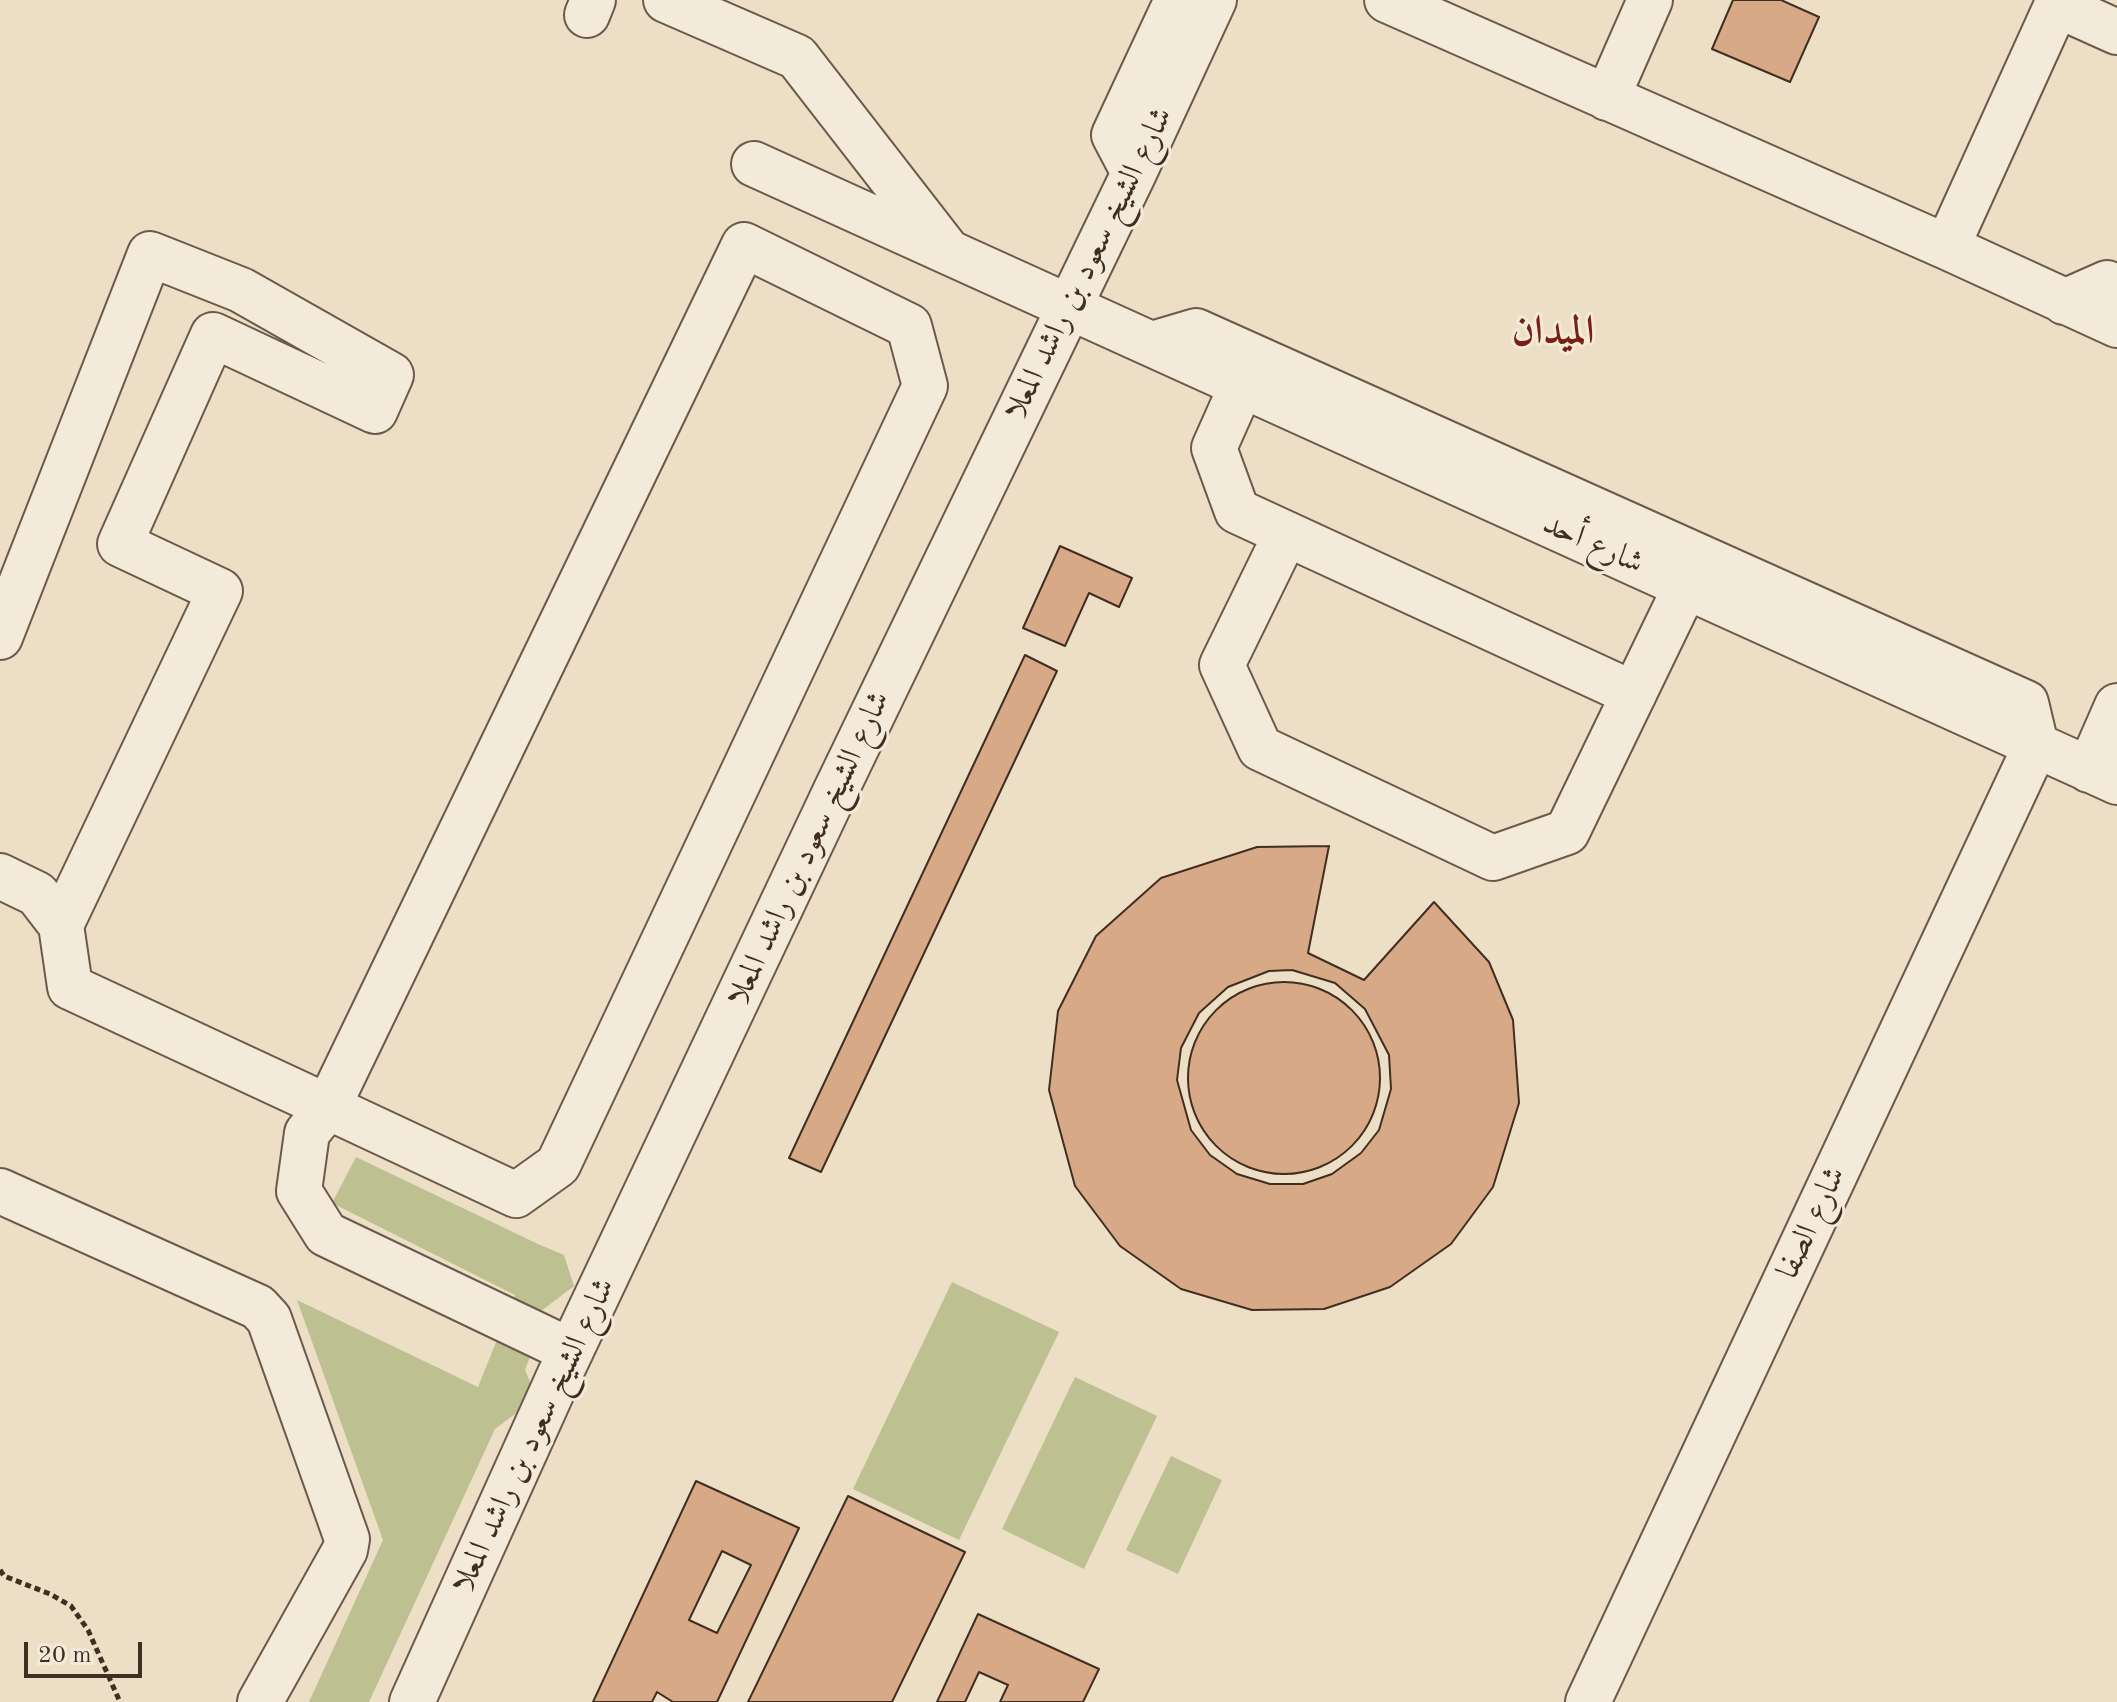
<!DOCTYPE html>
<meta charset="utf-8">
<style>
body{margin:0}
#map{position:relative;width:2117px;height:1702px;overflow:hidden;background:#eddfc5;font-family:"Old Standard TT",serif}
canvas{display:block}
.scale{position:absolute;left:24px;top:1642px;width:118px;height:36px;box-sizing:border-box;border:4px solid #402e22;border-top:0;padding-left:10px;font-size:24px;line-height:28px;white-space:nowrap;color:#402e22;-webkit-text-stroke:6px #f3ead9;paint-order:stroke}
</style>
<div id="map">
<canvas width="2117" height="1702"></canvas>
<div class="scale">20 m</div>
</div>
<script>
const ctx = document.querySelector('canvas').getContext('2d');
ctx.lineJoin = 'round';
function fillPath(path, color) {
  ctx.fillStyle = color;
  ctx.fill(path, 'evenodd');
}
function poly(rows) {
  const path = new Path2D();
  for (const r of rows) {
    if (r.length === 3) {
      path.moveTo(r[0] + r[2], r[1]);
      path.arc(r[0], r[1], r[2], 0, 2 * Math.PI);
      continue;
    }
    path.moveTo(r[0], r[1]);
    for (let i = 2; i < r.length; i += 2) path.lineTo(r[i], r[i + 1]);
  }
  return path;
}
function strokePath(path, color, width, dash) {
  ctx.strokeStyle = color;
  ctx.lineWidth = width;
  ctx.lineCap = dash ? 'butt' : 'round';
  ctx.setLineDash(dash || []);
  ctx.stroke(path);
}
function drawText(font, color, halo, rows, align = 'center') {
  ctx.font = font + ' "Old Standard TT",Amiri,serif';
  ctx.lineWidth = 6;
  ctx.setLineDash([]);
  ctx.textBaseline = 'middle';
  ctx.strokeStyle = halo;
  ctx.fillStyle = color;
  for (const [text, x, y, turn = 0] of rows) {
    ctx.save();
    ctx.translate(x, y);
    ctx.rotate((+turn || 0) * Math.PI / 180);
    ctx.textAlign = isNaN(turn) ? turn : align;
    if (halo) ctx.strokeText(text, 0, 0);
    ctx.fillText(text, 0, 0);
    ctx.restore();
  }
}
fillPath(poly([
 [356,1157,538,1244,564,1255,574,1286,532,1318,534,1346,525,1370,534,1391,515,1414,495,1429,369,1702,309,1702,383,1540,297,1300,478,1387,515,1295,332,1203],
 [952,1282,1059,1332,959,1540,853,1489],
 [1075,1377,1157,1416,1084,1569,1002,1529],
 [1171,1456,1222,1480,1178,1574,1126,1550]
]), '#bdc091');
const building = poly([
 [1733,0,1781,0,1819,17,1790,82,1712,49,1733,0],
 [1060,546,1132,578,1119,607,1089,593,1065,646,1023,628,1060,546],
 [1025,655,1057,671,821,1172,789,1158,1025,655],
 [1329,846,1308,953,1364,980,1434,902,1489,962,1513,1020,1519,1103,1493,1187,1451,1244,1390,1287,1324,1309,1252,1310,1181,1289,1120,1246,1075,1186,1049,1090,1058,1011,1096,936,1161,878,1257,847,1329,846],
 [1292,970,1335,983,1365,1009,1389,1055,1391,1089,1379,1130,1361,1153,1332,1174,1303,1184,1270,1184,1237,1174,1210,1155,1191,1130,1177,1080,1181,1048,1199,1013,1228,987,1269,971,1292,970],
 [1284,1078,96],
 [696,1481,799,1528,717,1702,673,1702,657,1692,652,1702,593,1702,696,1481],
 [722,1551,751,1565,717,1633,689,1620,722,1551],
 [848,1496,965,1552,892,1702,748,1702,848,1496],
 [978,1614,1099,1669,1083,1702,1000,1702,1008,1685,979,1672,965,1702,937,1702,978,1614]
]);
fillPath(building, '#d7a986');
strokePath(building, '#402e22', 2);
const minor = poly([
 [666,0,797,57,946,249],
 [1387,0,1947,247,2117,325],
 [2057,5,2117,32],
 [587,15,593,0],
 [1607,98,1650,0],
 [754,164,2117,782],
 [1134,173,1114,135,1177,0],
 [1947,247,2059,0],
 [2064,302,2107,283,2117,288],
 [1152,344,1196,331,2026,703,2036,745,1588,1702],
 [1242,385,1214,448,1237,511,1634,694],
 [1286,534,1222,665,1260,748,1493,858,1567,832,1686,586],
 [0,637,150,254,241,290,391,375,375,411,213,335,120,544,220,591,61,925],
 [2089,770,2117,706],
 [0,876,37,894,61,925,70,987,328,1107,516,1195,558,1165,925,386,909,326,744,245,328,1107,307,1133,299,1191,326,1234,571,1351],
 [0,1191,258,1307,269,1319,347,1539,345,1550,260,1702],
 [412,1702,560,1374,837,788,1134,173,1214,0]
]);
strokePath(minor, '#6b5a4b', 48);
strokePath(poly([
 [0,1570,4,1576,50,1594,71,1606,88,1630,120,1702]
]), '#402e22', 5, [6, 4]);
strokePath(minor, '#f3ead9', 44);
drawText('32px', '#402e22', '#f3ead9', [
 ["شارع الشيخ سعود بن راشد المعلا",1089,264,-64],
 ["شارع أحد",1593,544,24],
 ["شارع الشيخ سعود بن راشد المعلا",809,849,-65],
 ["شارع الصفا",1812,1223,-65],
 ["شارع الشيخ سعود بن راشد المعلا",534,1436,-65]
]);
drawText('bold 40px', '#7a1f14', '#f3ead9', [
 ["الميدان",1553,333]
]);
</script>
